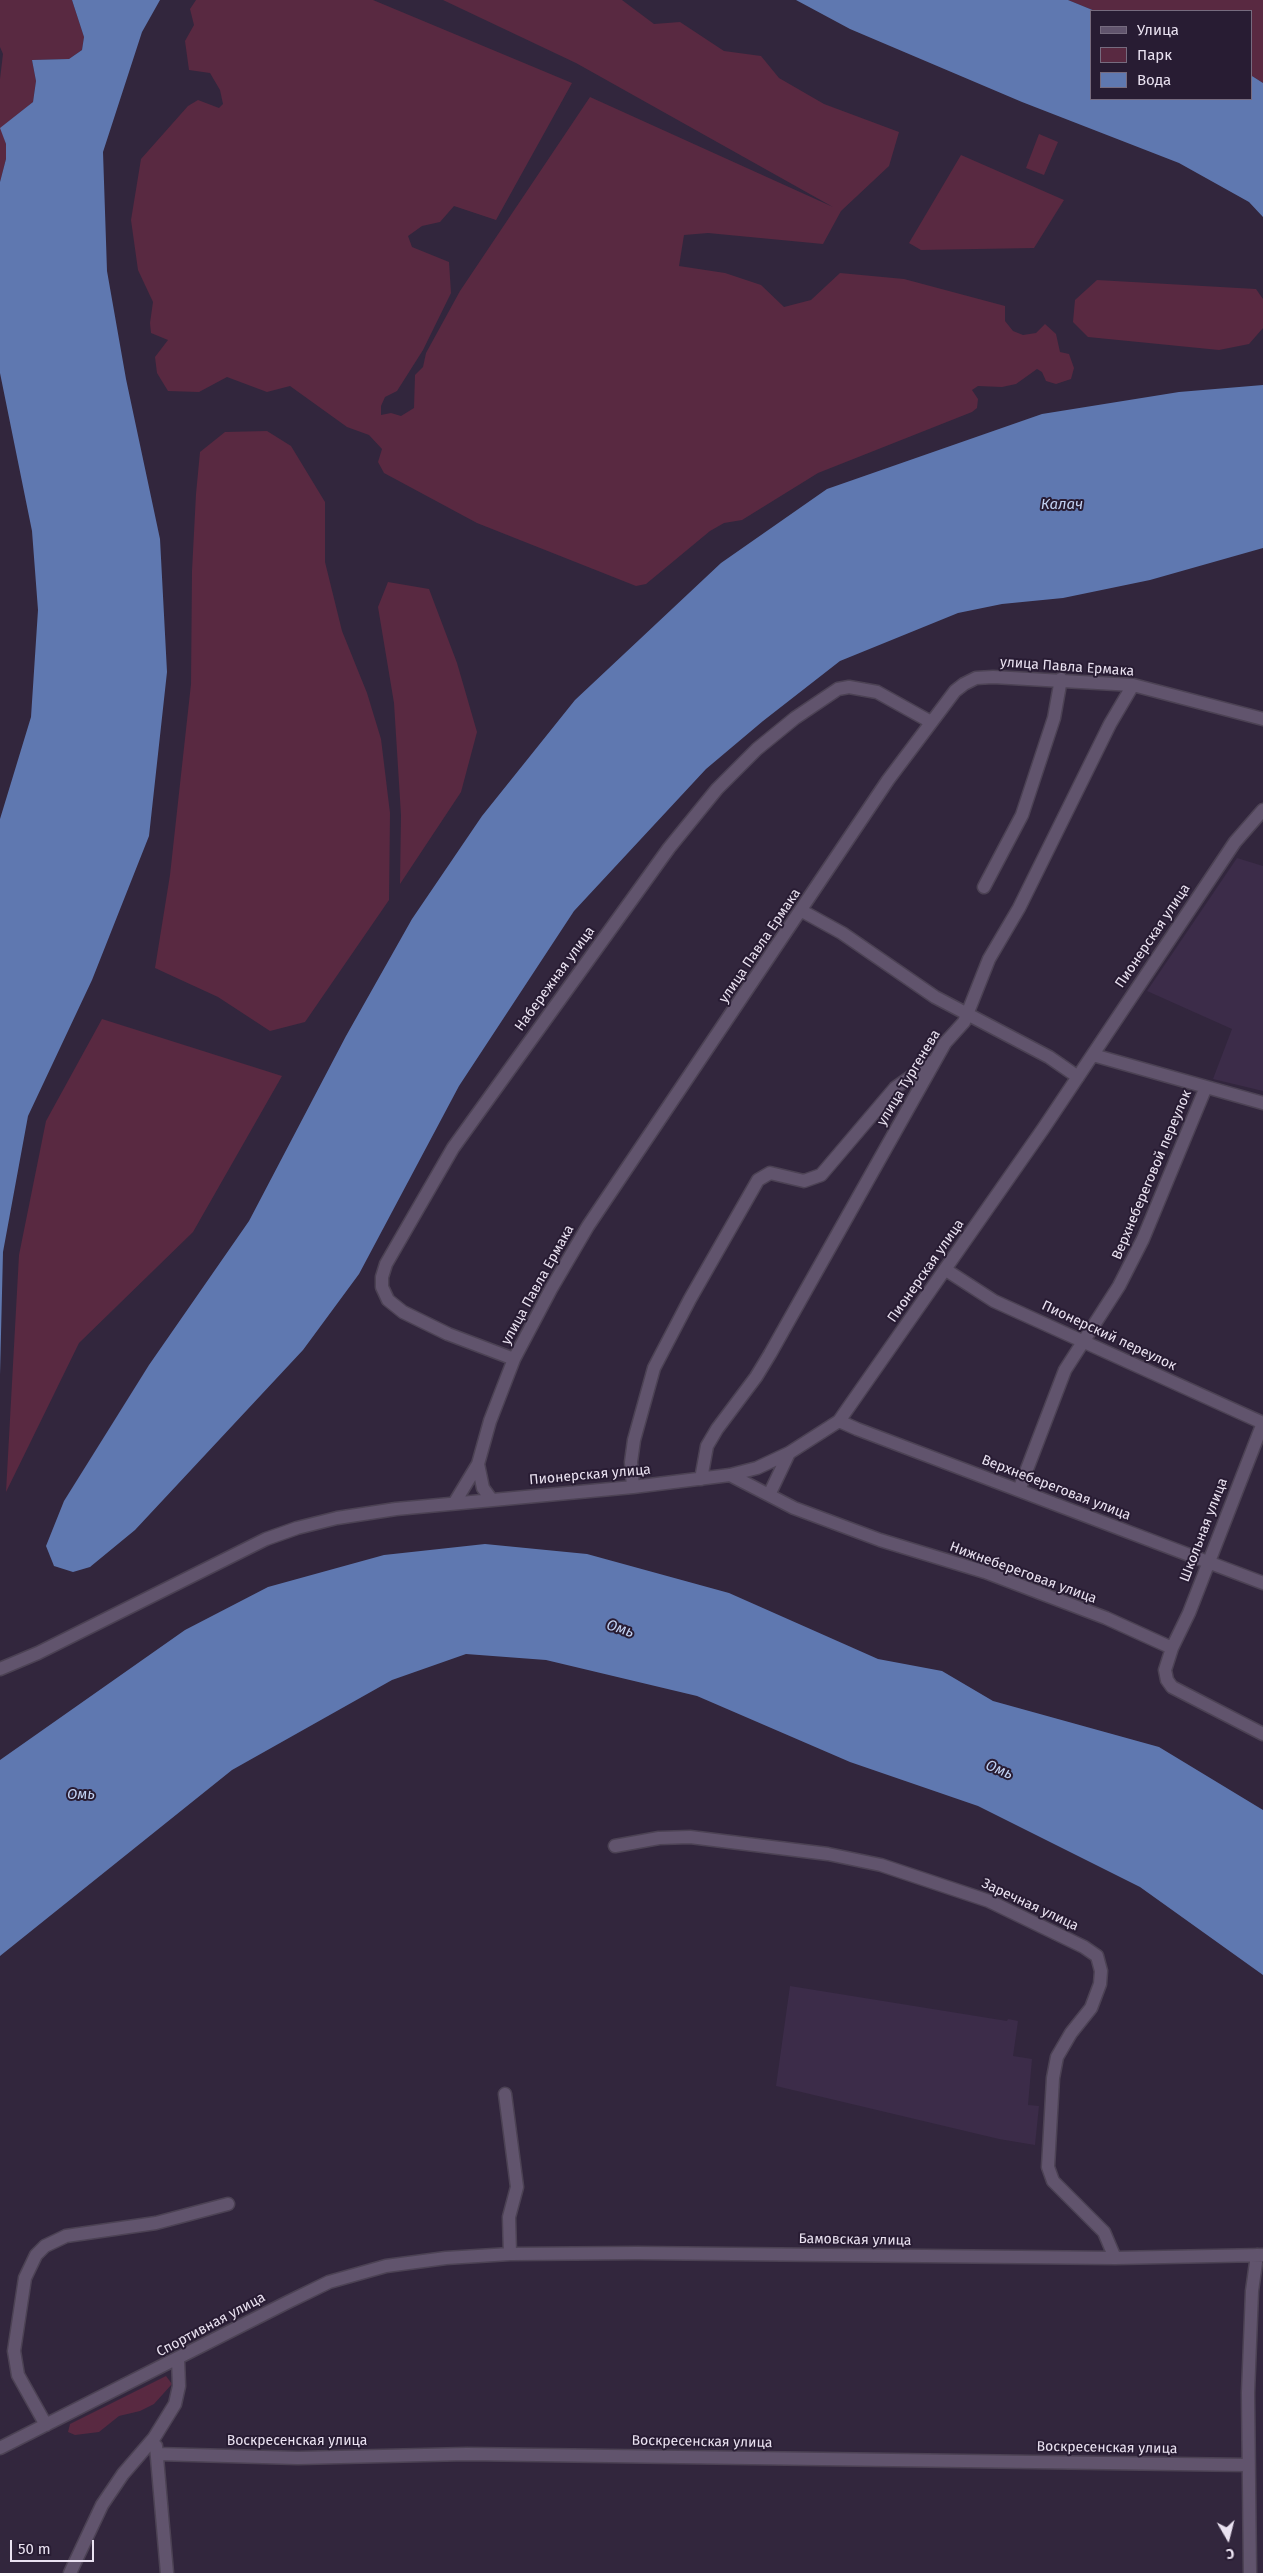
<!DOCTYPE html>
<meta charset="utf-8">
<style>
body{margin:0}
#map{position:relative;width:1263px;height:2573px;overflow:hidden;background:#32263d;font-family:"Fira Sans",sans-serif}
canvas{display:block}
.legend{position:absolute;left:1090px;top:10px;width:162px;height:90px;box-sizing:border-box;background:#281c33;border:1px solid #766b7f;margin:0;padding:6px 9px;list-style:none;font-size:15px;color:#eae2f1}
.legend li{display:flex;align-items:center;gap:10px;height:25px}
.legend b{width:25px;border:1px solid #766b7f}
.north{position:absolute;left:1203px;top:2513px;width:50px;height:50px;-webkit-text-stroke:4px #281c33;paint-order:stroke;rotate:172deg;font-size:14px;font-weight:700;line-height:20px;text-align:center;color:#eae2f1}
.north::after{content:'';display:block;margin:auto;width:18px;height:22px;background:#eae2f1;clip-path:polygon(50% 0,100% 100%,50% 72%,0 100%)}
.scale{position:absolute;left:10px;top:2540px;width:84px;height:22px;box-sizing:border-box;border:2px solid #eae2f1;border-top:0;padding-left:6px;font-size:15px;line-height:18px;white-space:nowrap;color:#eae2f1;-webkit-text-stroke:4px #281c33;paint-order:stroke}
</style>
<div id="map">
<canvas width="1263" height="2573"></canvas>
<ul class="legend">
<li><b style="height:6px;background:#61546d"></b>Улица</li>
<li><b style="height:14px;background:#592941"></b>Парк</li>
<li><b style="height:14px;background:#5f78b0"></b>Вода</li>
</ul>
<div class="north">С</div>
<div class="scale">50 m</div>
</div>
<script>
const ctx = document.querySelector('canvas').getContext('2d');
ctx.lineJoin = 'round';
function fillPath(path, color) {
  ctx.fillStyle = color;
  ctx.fill(path, 'evenodd');
}
function poly(rows) {
  const path = new Path2D();
  for (const r of rows) {
    path.moveTo(r[0], r[1]);
    for (let i = 2; i < r.length; i += 2) path.lineTo(r[i], r[i + 1]);
  }
  return path;
}
function strokePath(path, color, width, dash) {
  ctx.strokeStyle = color;
  ctx.lineWidth = width;
  ctx.lineCap = dash ? 'butt' : 'round';
  ctx.setLineDash(dash || []);
  ctx.stroke(path);
}
function drawText(font, color, halo, rows, align = 'center') {
  ctx.font = font + ' "Fira Sans",sans-serif';
  ctx.lineWidth = 4;
  ctx.setLineDash([]);
  ctx.textBaseline = 'middle';
  ctx.strokeStyle = halo;
  ctx.fillStyle = color;
  for (const [text, x, y, turn = 0] of rows) {
    ctx.save();
    ctx.translate(x, y);
    ctx.rotate((+turn || 0) * Math.PI / 180);
    ctx.textAlign = isNaN(turn) ? turn : align;
    if (halo) ctx.strokeText(text, 0, 0);
    ctx.fillText(text, 0, 0);
    ctx.restore();
  }
}
fillPath(poly([
 [1237,858,1263,866,1263,1091,1213,1079,1232,1029,1147,991],
 [790,1986,1007,2021,1008,2019,1018,2021,1013,2056,1032,2059,1028,2105,1039,2106,1035,2145,999,2139,776,2086]
]), '#3c2c49');
fillPath(poly([
 [0,0,72,0,84,37,82,50,69,59,32,60,36,81,33,102,1,128,6,144,6,159,0,182,0,79,3,54,0,47],
 [196,0,373,0,572,83,496,220,454,206,440,222,422,226,408,236,412,247,449,262,451,293,423,350,397,391,385,397,381,406,381,415,391,413,401,416,414,408,415,375,423,367,426,353,460,291,590,97,833,207,576,63,443,0,622,0,654,24,680,22,724,51,761,56,779,78,824,104,899,132,889,166,841,211,823,244,708,233,684,235,679,266,725,273,761,285,784,307,811,300,840,273,904,279,1005,306,1005,321,1013,331,1023,335,1036,333,1045,324,1056,334,1060,352,1069,354,1074,368,1071,379,1056,384,1046,381,1042,372,1037,369,1016,384,1002,387,978,386,972,390,978,399,977,408,972,412,818,473,742,520,724,523,710,531,646,584,636,586,477,523,384,473,378,462,382,449,369,435,347,427,290,386,267,392,227,377,199,392,168,391,157,373,155,357,168,340,151,333,150,323,153,302,138,270,131,220,141,159,188,106,198,100,219,108,223,104,220,90,210,73,189,70,185,41,194,25,190,9],
 [1068,0,1263,0,1263,83,1252,76,1252,11,1095,11],
 [1039,134,1058,142,1044,175,1026,168],
 [961,155,1064,200,1034,248,921,250,909,243],
 [1097,280,1256,289,1263,299,1263,328,1249,344,1219,350,1088,337,1073,322,1075,300],
 [267,431,291,446,325,502,325,562,342,631,367,693,381,739,390,813,389,900,305,1022,270,1031,218,997,155,968,170,875,191,684,192,571,196,494,200,452,225,432],
 [388,582,429,589,457,663,477,732,461,792,400,884,401,815,394,703,378,607],
 [102,1019,282,1076,193,1232,79,1343,6,1492,19,1255,46,1121],
 [166,2376,172,2384,154,2404,140,2411,119,2416,99,2432,75,2435,68,2432,70,2424]
]), '#592941');
fillPath(poly([
 [72,0,160,0,142,32,103,152,107,271,126,379,160,539,167,672,149,836,92,980,28,1116,3,1252,0,1375,0,819,31,717,38,610,32,531,0,373,0,182,6,159,6,144,0,128,33,102,36,81,32,60,69,59,82,50,84,37],
 [796,0,1068,0,1095,11,1092,11,1092,99,1252,99,1252,76,1263,83,1263,217,1249,202,1179,163,1022,102,850,29],
 [1263,385,1263,548,1150,580,1063,598,1002,604,958,613,840,661,763,721,706,769,574,911,459,1086,359,1274,303,1350,135,1530,90,1567,73,1572,54,1566,46,1546,64,1501,149,1365,249,1221,346,1036,412,919,482,816,575,700,721,563,827,489,1042,414,1179,392],
 [485,1544,587,1554,729,1593,878,1659,942,1671,993,1701,1159,1747,1263,1810,1263,1975,1140,1887,978,1806,850,1762,697,1696,546,1660,466,1654,392,1680,232,1770,0,1956,0,1760,185,1630,268,1587,384,1555]
]), '#5f78b0');
const minor = poly([
 [984,887,1022,815,1054,718,1061,679],
 [802,911,842,933,935,997,1049,1057,1078,1077],
 [1093,1055,1263,1103],
 [946,1270,994,1301,1263,1423],
 [514,1359,448,1334,403,1312,388,1300,382,1287,382,1277,386,1264,453,1148,669,848,717,789,757,749,795,718,838,689,849,687,877,692,931,722],
 [839,1421,857,1429,1263,1583],
 [478,1464,483,1488,491,1499],
 [730,1475,794,1508,880,1540,985,1572,1106,1618,1172,1648,1165,1670,1167,1680,1172,1687,1263,1734],
 [701,1479,707,1446,717,1429,756,1377,770,1354,945,1043,964,1022,989,959,1019,908,1110,724,1133,685],
 [633,1487,631,1462,634,1440,654,1368,690,1299,758,1180,770,1173,804,1181,821,1175,895,1088,932,1062],
 [1019,1490,1065,1370,1119,1286,1143,1239,1206,1087],
 [769,1495,789,1453],
 [455,1502,478,1464,490,1421,514,1359,551,1289,588,1226,888,780,955,691,964,684,976,678,993,677,1133,685,1263,719],
 [1172,1648,1189,1613,1263,1423],
 [0,1669,38,1653,266,1539,297,1528,337,1518,396,1509,633,1487,730,1475,757,1468,789,1453,839,1421,1043,1129,1235,842,1263,810],
 [615,1846,659,1838,690,1837,828,1854,881,1865,989,1901,1084,1947,1097,1956,1101,1971,1100,1984,1091,2008,1071,2033,1057,2057,1053,2078,1048,2167,1053,2181,1104,2232,1115,2258],
 [505,2094,517,2187,509,2217,510,2254],
 [46,2425,18,2375,14,2351,25,2278,36,2255,45,2246,66,2236,156,2223,228,2204],
 [156,2446,167,2573],
 [0,2448,288,2302,329,2282,386,2266,446,2258,510,2254,638,2253,1115,2258,1263,2255],
 [157,2454,298,2458,467,2454,1247,2465],
 [70,2573,102,2505,123,2474,154,2438,175,2404,179,2386,178,2359],
 [1250,2573,1248,2393,1252,2291,1257,2255]
]);
strokePath(minor, '#4c4254', 15);
strokePath(minor, '#61546d', 12);
drawText('14px', '#eae2f1', '#281c33', [
 ["улица Павла Ермака",1067,667,4],
 ["Пионерская улица",1153,936,-56],
 ["улица Павла Ермака",760,946,-56],
 ["Набережная улица",555,979,-54],
 ["улица Тургенева",909,1078,-59],
 ["Верхнебереговой переулок",1152,1175,-67],
 ["Пионерская улица",926,1271,-55],
 ["улица Павла Ермака",538,1285,-61],
 ["Пионерский переулок",1109,1336,25],
 ["Пионерская улица",590,1475,-5],
 ["Верхнебереговая улица",1056,1488,21],
 ["Школьная улица",1204,1530,-69],
 ["Нижнебереговая улица",1023,1573,20],
 ["Заречная улица",1030,1905,25],
 ["Бамовская улица",855,2240,1],
 ["Спортивная улица",211,2325,-28],
 ["Воскресенская улица",297,2441],
 ["Воскресенская улица",702,2442,1],
 ["Воскресенская улица",1107,2448,1]
]);
drawText('italic 15px', '#c2d1f2', '#281c33', [
 ["Калач",1062,505],
 ["Омь",620,1629,18],
 ["Омь",999,1770,23],
 ["Омь",81,1795]
]);
</script>
